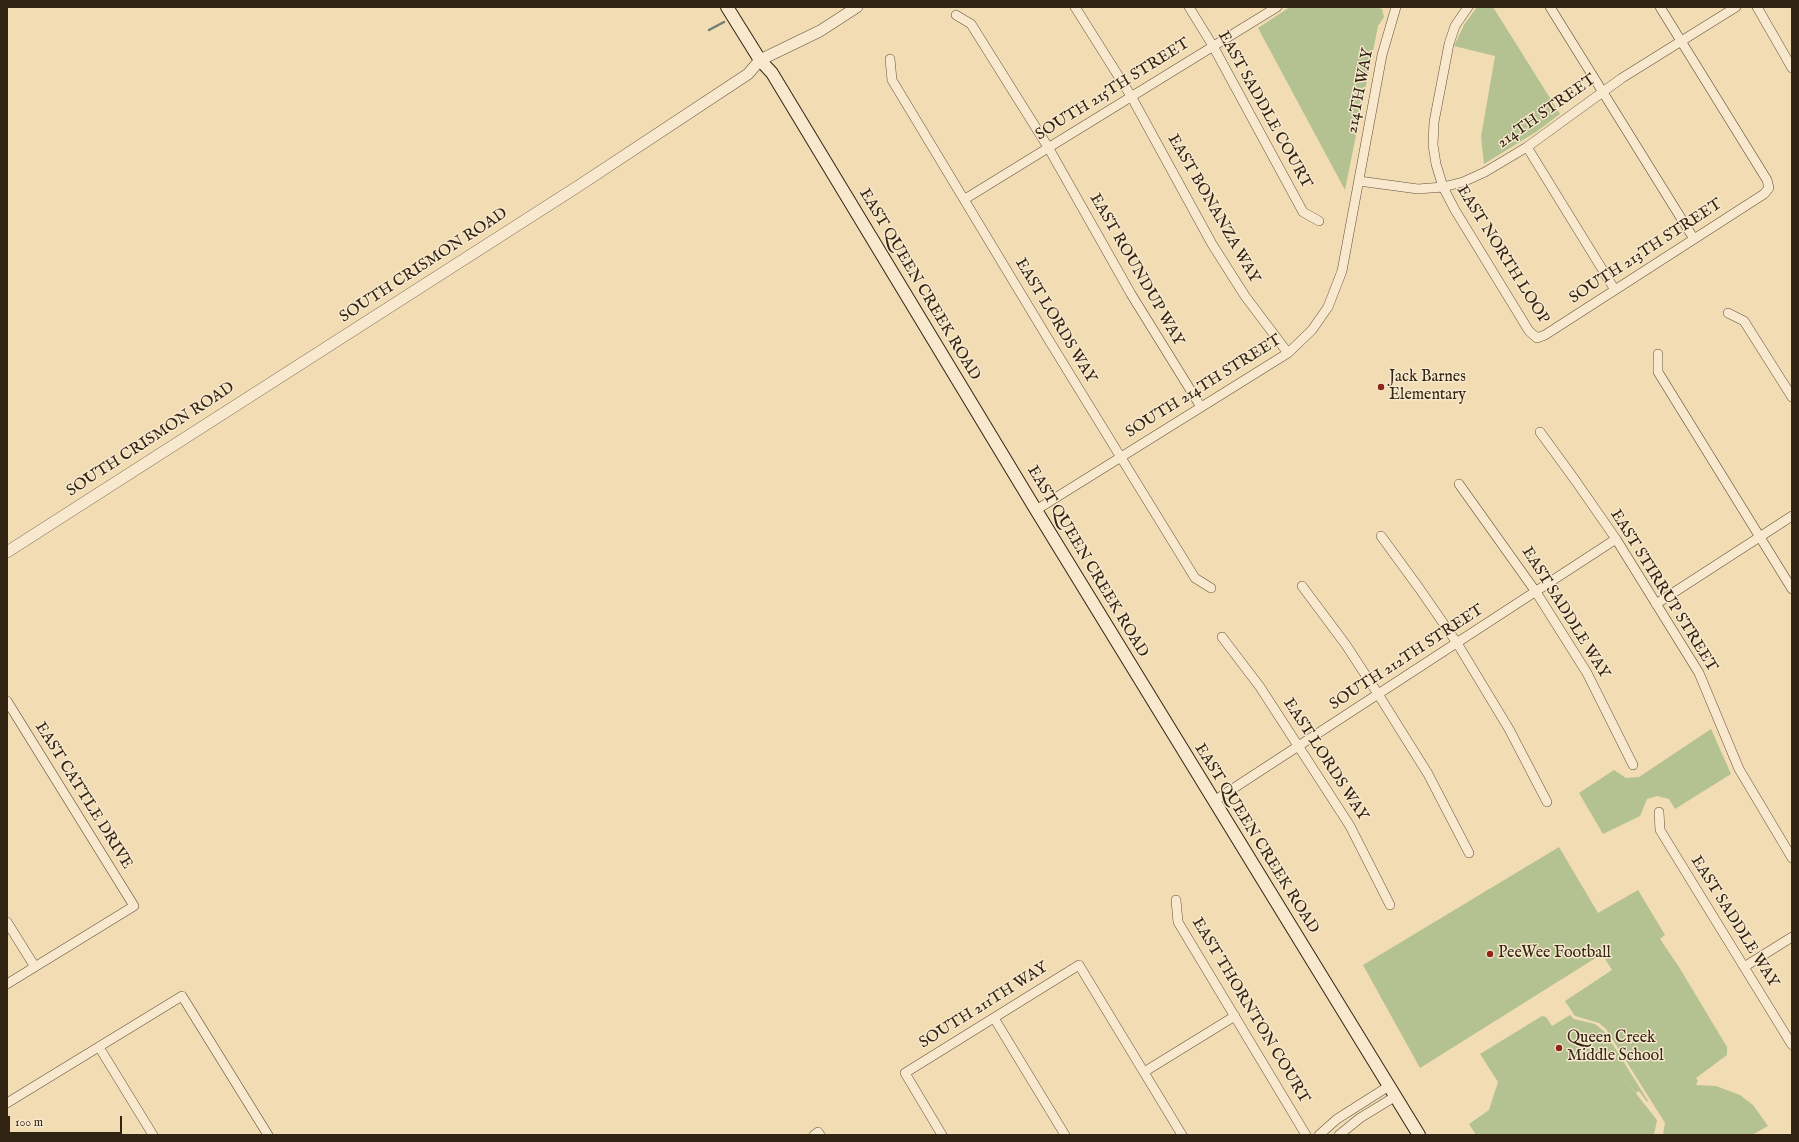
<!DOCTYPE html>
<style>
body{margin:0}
#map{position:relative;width:1799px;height:1142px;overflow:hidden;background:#f2dcb3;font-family:"IM FELL English",serif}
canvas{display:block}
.frame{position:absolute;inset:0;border:8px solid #322412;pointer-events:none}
.scale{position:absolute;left:8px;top:1116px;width:114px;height:18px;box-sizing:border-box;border:2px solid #322412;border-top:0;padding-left:5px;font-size:12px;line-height:14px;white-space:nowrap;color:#322412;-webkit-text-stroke:3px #f7e8ce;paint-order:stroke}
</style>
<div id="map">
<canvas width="1799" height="1142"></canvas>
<div class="frame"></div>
<div class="scale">100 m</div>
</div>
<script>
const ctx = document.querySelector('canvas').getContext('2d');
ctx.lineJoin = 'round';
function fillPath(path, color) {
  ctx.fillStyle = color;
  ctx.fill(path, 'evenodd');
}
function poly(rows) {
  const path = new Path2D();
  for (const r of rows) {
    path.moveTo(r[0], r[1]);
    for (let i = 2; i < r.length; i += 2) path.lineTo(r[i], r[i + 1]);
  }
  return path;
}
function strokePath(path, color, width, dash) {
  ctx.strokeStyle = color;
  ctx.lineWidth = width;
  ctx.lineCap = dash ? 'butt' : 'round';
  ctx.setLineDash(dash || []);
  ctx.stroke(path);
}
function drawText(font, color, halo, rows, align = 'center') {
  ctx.font = font + ' "IM FELL English",serif';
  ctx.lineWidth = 3;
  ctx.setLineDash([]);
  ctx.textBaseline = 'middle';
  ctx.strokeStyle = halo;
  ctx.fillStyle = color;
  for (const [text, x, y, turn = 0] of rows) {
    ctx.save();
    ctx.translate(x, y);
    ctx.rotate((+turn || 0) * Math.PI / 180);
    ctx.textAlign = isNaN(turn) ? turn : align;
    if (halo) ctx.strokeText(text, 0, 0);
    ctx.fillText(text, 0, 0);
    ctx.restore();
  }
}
fillPath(poly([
 [1290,7,1376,7,1382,9,1384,17,1378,26,1345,190,1258,28],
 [1477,7,1493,7,1560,114,1536,132,1484,164,1481,137,1495,56,1454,46,1464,25],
 [1711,729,1731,774,1675,809,1669,799,1657,796,1647,799,1640,816,1603,834,1579,793,1614,770,1626,778,1639,777],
 [1559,847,1598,913,1638,890,1665,935,1660,939,1679,967,1727,1047,1727,1055,1696,1078,1698,1081,1696,1085,1716,1086,1740,1095,1753,1105,1768,1126,1752,1135,1663,1135,1665,1123,1606,1029,1599,1023,1575,1016,1565,1001,1612,970,1602,954,1420,1068,1363,965],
 [1570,1015,1574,1019,1595,1024,1605,1032,1648,1101,1647,1102,1639,1091,1636,1093,1623,1077,1657,1120,1654,1135,1476,1135,1469,1124,1489,1110,1498,1082,1480,1054,1542,1016,1546,1017,1552,1026]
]), '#b4c291');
strokePath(poly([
 [709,30,724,22]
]), '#727e71', 2.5);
const minor = poly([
 [1075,7,1131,96,1212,244,1245,296,1288,353],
 [1189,7,1213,46,1303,212,1319,221],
 [1468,7,1455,26,1449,44,1434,122,1433,145,1436,164,1443,187,1455,210,1529,331,1537,338,1545,335,1764,194,1769,188,1767,180,1660,7],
 [1550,7,1694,239],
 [1757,7,1792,68],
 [956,15,971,24,1048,147,1131,294,1201,407],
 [890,59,892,80,1050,342,1195,578,1211,588],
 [1527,147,1615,290],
 [1359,181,1418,189,1443,187,1463,182,1485,172,1527,147,1622,78,1736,7],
 [965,199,1277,7],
 [1728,313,1744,321,1792,397],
 [1658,354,1658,372,1792,589],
 [1540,432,1575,480,1616,539,1699,673,1739,769,1792,858],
 [1459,484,1536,592,1587,673,1633,765],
 [1036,510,1288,353,1312,330,1328,307,1342,271,1382,55,1396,7],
 [1381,536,1419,588,1457,643,1509,729,1547,802],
 [1302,586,1346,645,1378,694,1428,774,1469,853],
 [1656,604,1792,516],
 [1222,637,1260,687,1350,826,1390,905],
 [7,701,134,906,7,984],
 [1214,801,1616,539],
 [1659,812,1660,830,1792,1045],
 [1176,900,1178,922,1306,1135],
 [7,922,35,967],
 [1744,967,1792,937],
 [994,1018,1065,1135],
 [99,1047,153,1135],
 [1144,1072,1235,1016],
 [7,1103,182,996,268,1135],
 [814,1135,818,1132,820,1135],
 [942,1135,905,1073,1079,965,1182,1135],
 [1319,1135,1337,1119,1389,1086],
 [1339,1135,1360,1118,1396,1096]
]);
const tertiary = poly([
 [7,552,580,185,748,74,760,60,820,31,857,7]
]);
const secondary = poly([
 [727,7,760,60,772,73,1036,510,1419,1135]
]);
strokePath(minor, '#62523a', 10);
strokePath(tertiary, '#62523a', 12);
strokePath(secondary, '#322412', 14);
strokePath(minor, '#f7e8ce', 9);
strokePath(tertiary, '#f7e8ce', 11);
strokePath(secondary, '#f7e8ce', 12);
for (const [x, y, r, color] of [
 [1381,387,4,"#8f2418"],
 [1490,954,4,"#8f2418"],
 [1559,1048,4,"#8f2418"]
]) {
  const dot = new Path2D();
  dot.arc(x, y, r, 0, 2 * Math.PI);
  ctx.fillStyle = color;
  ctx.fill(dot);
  strokePath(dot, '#f7e8ce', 1.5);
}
drawText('16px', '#322412', '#f7e8ce', [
 ["SOUTH 215TH STREET",1113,90,-32],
 ["214TH WAY",1361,91,-79],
 ["EAST SADDLE COURT",1264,110,61],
 ["214TH STREET",1547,112,-35],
 ["EAST BONANZA WAY",1213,209,60],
 ["SOUTH 213TH STREET",1646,252,-33],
 ["EAST NORTH LOOP",1502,255,58],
 ["SOUTH CRISMON ROAD",424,266,-33],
 ["EAST ROUNDUP WAY",1136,270,60],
 ["EAST QUEEN CREEK ROAD",919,285,59],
 ["EAST LORDS WAY",1055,321,59],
 ["SOUTH 214TH STREET",1204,387,-32],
 ["SOUTH CRISMON ROAD",151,440,-33],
 ["EAST QUEEN CREEK ROAD",1087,562,59],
 ["EAST STIRRUP STREET",1663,591,58],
 ["EAST SADDLE WAY",1565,613,58],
 ["SOUTH 212TH STREET",1407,658,-33],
 ["EAST LORDS WAY",1325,760,57],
 ["EAST CATTLE DRIVE",83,796,58],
 ["EAST QUEEN CREEK ROAD",1256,839,58],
 ["EAST SADDLE WAY",1734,922,58],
 ["SOUTH 211TH WAY",984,1006,-32],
 ["EAST THORNTON COURT",1250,1011,59]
]);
drawText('16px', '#322412', '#f7e8ce', [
 ["Jack Barnes",1389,378],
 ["Elementary",1389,396],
 ["PeeWee Football",1498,954],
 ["Queen Creek",1567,1039],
 ["Middle School",1567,1057]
], 'left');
</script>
